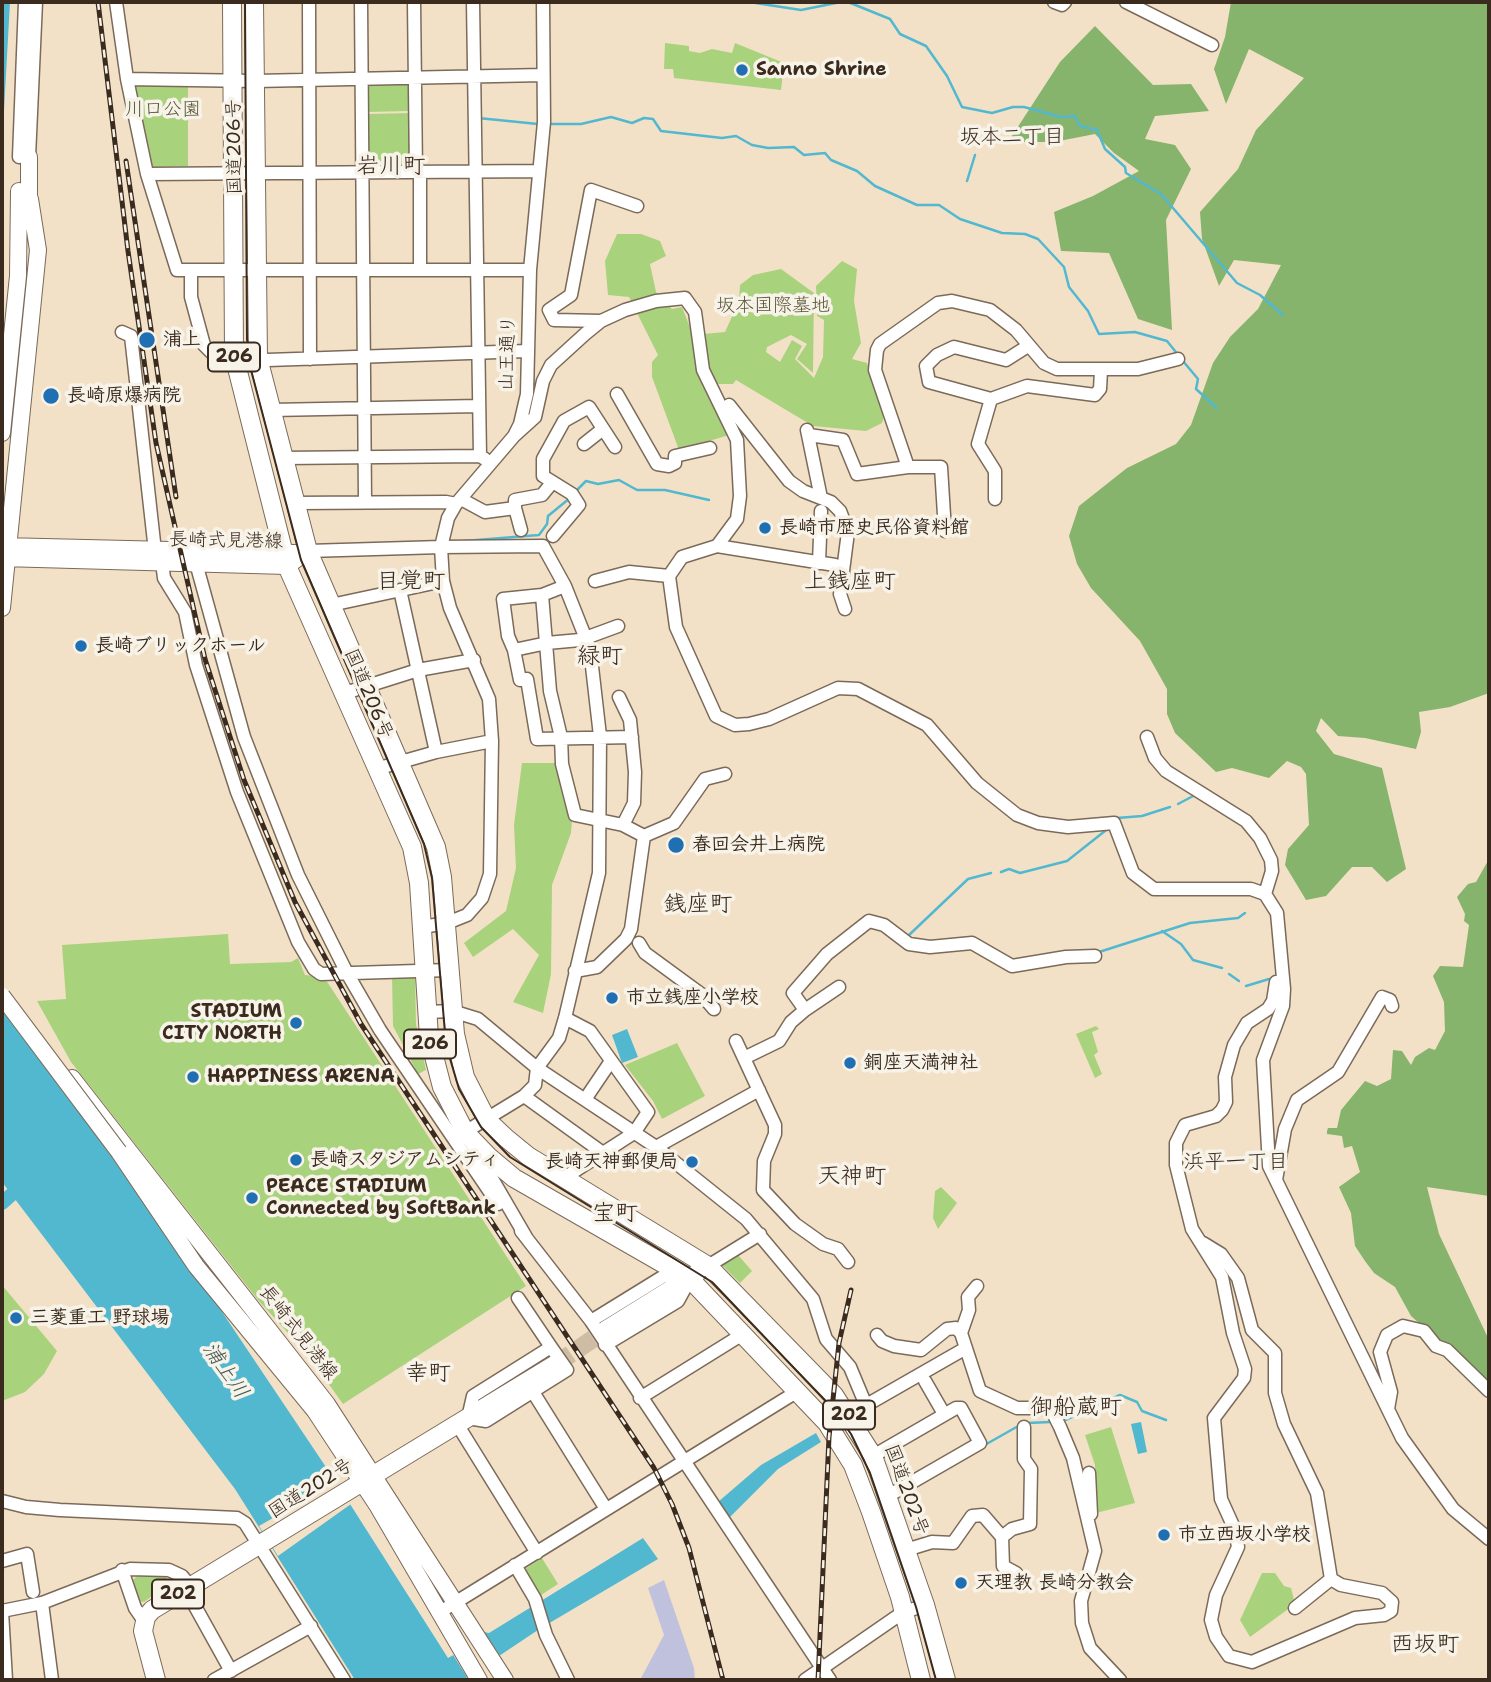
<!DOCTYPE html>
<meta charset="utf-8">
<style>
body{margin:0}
#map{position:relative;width:1491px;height:1682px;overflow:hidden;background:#f3e1c7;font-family:"Shantell Sans",sans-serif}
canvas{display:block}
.frame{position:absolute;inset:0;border:4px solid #3b2a1e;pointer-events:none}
</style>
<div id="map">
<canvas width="1491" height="1682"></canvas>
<div class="frame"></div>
</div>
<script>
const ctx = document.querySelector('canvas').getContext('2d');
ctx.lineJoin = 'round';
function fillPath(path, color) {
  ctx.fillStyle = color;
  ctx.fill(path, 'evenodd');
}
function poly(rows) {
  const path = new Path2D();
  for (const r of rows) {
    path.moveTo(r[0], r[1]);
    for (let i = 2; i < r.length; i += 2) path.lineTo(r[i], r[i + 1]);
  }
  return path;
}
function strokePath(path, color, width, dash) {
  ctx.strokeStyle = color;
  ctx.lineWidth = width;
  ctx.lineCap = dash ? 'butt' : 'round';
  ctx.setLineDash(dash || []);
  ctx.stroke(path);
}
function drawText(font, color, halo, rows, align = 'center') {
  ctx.font = font + ' "Shantell Sans","Klee One",sans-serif';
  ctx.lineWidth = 7;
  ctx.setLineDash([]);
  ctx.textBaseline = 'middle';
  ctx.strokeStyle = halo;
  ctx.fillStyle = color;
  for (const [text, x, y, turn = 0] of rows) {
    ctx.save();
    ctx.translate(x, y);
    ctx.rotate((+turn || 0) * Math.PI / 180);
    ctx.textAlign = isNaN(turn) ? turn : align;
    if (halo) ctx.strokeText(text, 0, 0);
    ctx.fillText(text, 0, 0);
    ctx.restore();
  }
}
fillPath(poly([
 [664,1580,694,1668,695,1680,640,1680,664,1635,648,1588]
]), '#c0c2dd');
fillPath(poly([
 [665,43,689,46,689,51,700,53,712,49,732,53,735,43,784,63,781,90,674,78,673,69,664,69],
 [411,81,409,111,368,112,368,82],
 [132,84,188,85,188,166,151,167],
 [410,113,411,168,367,168,367,114],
 [617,234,641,234,660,241,666,256,650,264,656,292,672,309,682,307,693,335,725,332,739,301,740,285,753,275,781,269,814,293,813,373,797,359,807,344,791,335,767,347,766,352,780,362,792,340,802,346,795,359,814,378,823,357,824,320,817,316,816,286,842,261,857,269,854,301,861,343,852,359,867,363,885,414,882,423,866,431,813,426,736,380,733,384,702,384,729,435,679,450,652,377,652,362,658,355,629,297,608,295,605,261],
 [522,763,558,763,572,820,571,833,552,885,551,974,543,1013,513,1002,539,955,513,929,473,957,464,943,506,911,516,868,514,825],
 [228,934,230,964,291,962,298,958,305,975,324,977,526,1286,343,1404,308,1355,258,1300,71,1062,37,1001,66,999,62,945],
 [392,976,415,976,416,1024,426,1070,418,1074,393,1026],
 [1096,1026,1099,1029,1092,1032,1098,1052,1094,1055,1102,1074,1095,1078,1076,1034],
 [677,1043,705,1096,662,1119,653,1101,625,1065],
 [941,1187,957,1203,938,1229,933,1218,935,1191],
 [738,1255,752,1271,740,1283,722,1265],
 [2,1285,57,1351,44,1374,25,1392,2,1401],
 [1111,1427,1135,1503,1096,1513,1095,1465,1085,1435],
 [542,1558,558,1584,538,1597,522,1571],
 [1262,1573,1275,1573,1284,1586,1291,1588,1295,1604,1250,1637,1240,1620],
 [138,1575,165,1576,170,1583,144,1602,139,1601,133,1580]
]), '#a9d27d');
fillPath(poly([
 [1231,2,1489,2,1489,693,1450,707,1419,712,1421,732,1416,749,1365,738,1338,736,1321,718,1316,731,1334,754,1382,768,1406,869,1387,882,1372,867,1352,867,1326,896,1306,900,1285,865,1288,849,1309,825,1306,774,1301,767,1287,761,1269,778,1232,768,1216,772,1175,733,1167,714,1167,689,1140,641,1091,588,1077,564,1069,536,1079,506,1127,468,1176,444,1191,425,1213,363,1230,337,1258,309,1281,265,1234,260,1219,286,1202,239,1200,212,1238,169,1256,130,1304,78,1249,49,1226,104,1214,69,1225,37],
 [1095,26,1153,85,1191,84,1209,111,1155,116,1145,139,1175,145,1191,169,1166,220,1172,330,1138,319,1109,253,1061,251,1054,212,1093,196,1139,171,1114,153,1095,134,1054,142,1008,142,1060,62],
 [1489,859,1489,1196,1427,1187,1439,1234,1489,1340,1489,1385,1411,1316,1395,1287,1374,1273,1365,1261,1355,1246,1351,1213,1339,1187,1360,1172,1352,1146,1344,1148,1342,1136,1327,1134,1327,1131,1328,1128,1337,1128,1341,1110,1365,1081,1377,1086,1391,1079,1393,1050,1402,1051,1411,1065,1415,1057,1429,1048,1435,1050,1445,1031,1444,1002,1433,976,1440,966,1463,967,1469,925,1464,921,1465,914,1457,897,1468,884,1476,882]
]), '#86b46c');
fillPath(poly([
 [2,2,10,2,2,147],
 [2,1004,208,1291,336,1482,448,1658,476,1642,484,1632,489,1633,643,1538,658,1559,541,1628,463,1680,355,1680,235,1489,2,1182],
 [627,1029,638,1057,622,1063,612,1035],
 [1141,1422,1147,1452,1138,1454,1131,1424],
 [816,1433,821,1442,778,1469,729,1518,718,1502,761,1465]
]), '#52b8d0');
fillPath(poly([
 [336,1482,351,1504,278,1556,259,1526],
 [484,1632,501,1657,468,1679,452,1653]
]), '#f3e1c7');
strokePath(poly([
 [749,2,801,10,841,2],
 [848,2,890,19,900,34,926,46,947,76,962,107,992,113,1013,107,1024,107,1061,117,1075,116,1080,126,1097,130,1105,149,1125,167,1126,173,1161,194,1237,283,1260,295,1283,315],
 [478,118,538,124],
 [548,124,581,124,611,117,632,123,644,118,653,119,661,131,722,138,736,136,752,145,768,148,794,147,804,155,825,153,831,160,857,171,875,186,917,205,939,205,960,219,1002,233,1025,234,1038,239,1064,267,1069,287,1088,311,1099,334,1135,332,1167,341,1179,356],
 [967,181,975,155],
 [1183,361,1198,379,1196,389,1217,408],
 [576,491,586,481,598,484,619,480,637,490,665,490,709,500],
 [464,541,539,535,547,524,548,516,570,498],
 [1178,804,1195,795],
 [1117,818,1142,816,1170,807],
 [1001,872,1009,869,1020,873,1067,861,1110,827],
 [1162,931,1181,944,1193,960,1222,968],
 [909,935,968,879,991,873],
 [1099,952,1190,923,1238,918,1245,913],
 [1229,974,1239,981],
 [1246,986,1269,979],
 [1061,1422,1120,1395,1137,1402,1142,1411,1166,1420],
 [1027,1423,1051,1422],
 [983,1446,1020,1425]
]), '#52b8d0', 2.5);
strokePath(poly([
 [2,1203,11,1195]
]), '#52b8d0', 14);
strokePath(poly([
 [556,1364,606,1330]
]), '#cebca5', 18, [18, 9]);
const minor = poly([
 [116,2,127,79,147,174,177,270,530,270],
 [309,2,310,359],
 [361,2,365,502],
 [414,2,416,172],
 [473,2,480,456],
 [1054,2,1062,5,1065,2],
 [1126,2,1212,45],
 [127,79,255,81,543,75],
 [19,157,25,2],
 [29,157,36,2],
 [420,172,420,270],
 [147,174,539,171],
 [191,270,191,297,204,345,211,352,268,360,527,351],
 [601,321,554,320,549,310,571,295,591,190,637,206],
 [122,332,131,336,155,551],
 [617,394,657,464,669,466,675,463,675,456,710,448],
 [991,399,929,382,926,366,937,355,954,347,1006,360,1028,346],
 [729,405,789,481,803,491,831,502,840,511,848,532,840,594,845,609],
 [271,410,479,406],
 [807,430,821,498],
 [809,435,843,440,857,474,908,467,941,467,945,531],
 [514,436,535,417,543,381,551,365,585,334,601,321,625,310,656,301,685,298,695,312,703,370,737,440,740,496,737,519,717,546,682,557,669,576,676,627,716,716,735,725,749,724,769,719,838,688,858,689,927,725,977,783,1017,815,1038,823,1068,827,1114,823,1133,873,1154,889,1251,889,1265,894,1277,913,1284,989,1283,1006,1263,1060,1269,1166,1402,1438,1453,1509,1489,1539],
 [584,444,603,429],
 [283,458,480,456,485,459],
 [908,467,875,370,877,350,880,344,938,303,952,301,990,310,1016,330,1044,363,1057,369,1138,369,1178,359],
 [461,499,485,512,515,508,515,500,542,495,551,484],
 [995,499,995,471,978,444,991,399,1027,386,1095,395,1100,389,1101,371],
 [295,503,446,502,456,504],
 [515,508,521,530],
 [553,536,579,505,572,494,543,476,543,459,564,421,589,407,615,447],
 [717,546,835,565],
 [308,551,441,547,448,518,456,504,514,436,520,424,527,394,530,270,544,122,543,2],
 [162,562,164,578,185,612,196,665,237,792,298,942,314,969,321,974,449,970],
 [196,563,244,737,298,875,347,973,380,1030,498,1204],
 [819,563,821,511],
 [595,581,629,572,669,576],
 [565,586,542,595,503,599,508,636,514,650,520,680,527,679,537,739,632,737],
 [400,590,436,752],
 [542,595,550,691,561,737,562,764,575,815,623,825,644,836],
 [331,605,443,581],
 [514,650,547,643,580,640,618,626],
 [345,693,418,670,474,660],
 [619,697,630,720,635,772,634,803,623,825],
 [1147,737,1155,758,1166,771,1246,821,1260,838,1271,860,1272,871,1265,894],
 [376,769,436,752,492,741],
 [422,927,447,923,467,915,482,898,490,874,492,741,489,699,450,608,443,581,441,547,543,546,565,586,590,649,600,736,599,873,565,1018,559,1038,537,1068,535,1085,524,1096,465,1132,526,1237],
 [639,943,645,953,701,994,714,1009],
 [575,971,597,967,626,939,631,929,644,836,674,823,705,779,725,774],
 [805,1010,839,987],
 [427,1012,452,1011,478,1019,537,1068,656,1147,746,1219,813,1299,826,1339,850,1367,865,1403],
 [736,1041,775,1125,775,1134,764,1161,763,1190,795,1224,823,1244,838,1249,848,1262],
 [744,1058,779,1041,791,1022,805,1010,793,993,827,954,869,921,884,925,909,944,930,947,972,943,1012,966,1066,957,1095,956],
 [524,1096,603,1153],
 [586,1098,611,1061],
 [656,1147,759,1090],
 [564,1178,634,1133,648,1112,590,1031,565,1018],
 [1276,1180,1285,1129,1297,1100,1338,1072,1382,997,1390,1000,1392,1006],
 [521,1231,591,1321,830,1680],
 [1203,1243,1221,1254,1238,1278,1252,1330,1275,1353,1275,1393,1284,1424,1317,1493,1331,1579,1341,1585,1382,1593,1392,1602,1391,1611,1384,1615,1355,1618,1252,1662,1229,1656,1216,1637,1211,1620,1216,1595,1238,1547,1235,1530,1221,1499,1214,1418,1244,1378,1245,1369,1233,1333,1222,1277,1192,1229,1176,1165,1176,1143,1185,1125,1216,1116,1222,1110,1226,1102,1225,1077,1234,1045,1247,1023,1268,1009,1273,1001,1276,982],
 [708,1266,760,1234],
 [977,1286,968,1297,969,1310,961,1333,980,1391,1017,1408,1042,1408,1053,1413,1060,1427,1073,1458,1095,1551,1081,1601,1082,1623,1090,1648,1120,1680],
 [518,1298,551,1347,567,1370,486,1421,468,1418,473,1396,551,1347],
 [591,1321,664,1276,690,1279,678,1301,605,1345],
 [877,1335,882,1341,894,1346,921,1350,947,1329,956,1328,961,1333],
 [925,1381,944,1414],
 [533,1392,606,1509],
 [640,1398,743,1334],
 [1388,1409,1391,1392,1380,1352,1387,1335,1403,1326,1424,1331,1436,1346,1447,1350,1489,1391],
 [849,1415,966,1348],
 [457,1424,537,1553],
 [873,1456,956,1408,961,1408,980,1443,888,1496],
 [1089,1473,1091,1514],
 [2,1501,26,1507,60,1510,237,1518,245,1523,344,1680],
 [1002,1537,1012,1529,1030,1524,1031,1469,1024,1459,1024,1427],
 [906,1550,932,1542,953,1543,972,1516,983,1515,1002,1537,1003,1566,1016,1573,1020,1582],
 [2,1561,27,1554,33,1592],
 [515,1565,535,1599,546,1635,568,1680],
 [122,1570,135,1608,144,1621],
 [186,1590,231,1671],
 [42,1603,52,1680],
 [1295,1608,1331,1579],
 [440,1612,798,1391],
 [6,1680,2,1611,42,1603,130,1569,169,1570,182,1576,191,1587],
 [214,1680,311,1626],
 [805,1680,902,1613,925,1605]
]);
const major = poly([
 [29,157,29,209],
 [2,433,18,276,19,191],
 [2,546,295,553],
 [2,558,287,566,308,551],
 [2,608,38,250,30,199],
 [72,1078,327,1404,505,1680],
 [119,1152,196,1266,315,1411,377,1505,479,1680]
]);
const highway = poly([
 [232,2,234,356,287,566,412,847,419,883,429,1037,442,1087,465,1132,489,1157,514,1178,690,1279,827,1423,853,1465,871,1512,900,1597,921,1680],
 [254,2,258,358,308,551,436,847,442,877,455,1034,465,1077,487,1120,506,1138,528,1156,708,1266,834,1395,873,1456,925,1605,946,1680],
 [606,1330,696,1274],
 [156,1680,143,1631,146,1617,152,1610,556,1364]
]);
strokePath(minor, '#7b6a59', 15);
strokePath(major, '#7b6a59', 18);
strokePath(highway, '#7b6a59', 20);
strokePath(minor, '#fff', 12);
strokePath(major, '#fff', 16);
strokePath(highway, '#fff', 18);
strokePath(poly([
 [245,2,247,339,251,370,301,560,424,844,432,878,446,1045,459,1089,481,1127,510,1157,712,1282,835,1411,851,1434,870,1473,916,1607,936,1680]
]), '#3b2a1e', 2);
const rail = poly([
 [98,2,128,251,156,443,205,659,244,780,295,902,361,1024,654,1468,672,1504,689,1548,723,1680],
 [126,161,176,497],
 [818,1680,829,1437,839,1343,851,1290]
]);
strokePath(rail, '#3b2a1e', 5);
strokePath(rail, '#f7f3e8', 2.5, [8]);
const majorBridge = poly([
 [2,996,119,1152]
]);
strokePath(majorBridge, '#7b6a59', 18, []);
strokePath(majorBridge, '#fff', 16);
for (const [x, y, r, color] of [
 [742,70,7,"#1f6fb2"],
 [147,340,9,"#1f6fb2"],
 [51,396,9,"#1f6fb2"],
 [765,528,7,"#1f6fb2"],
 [81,646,7,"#1f6fb2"],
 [676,845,9,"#1f6fb2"],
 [612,998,7,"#1f6fb2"],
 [296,1023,7,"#1f6fb2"],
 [850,1063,7,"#1f6fb2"],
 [193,1077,7,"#1f6fb2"],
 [296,1160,7,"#1f6fb2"],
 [692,1162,7,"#1f6fb2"],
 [252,1198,7,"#1f6fb2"],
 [16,1318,7,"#1f6fb2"],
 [1164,1535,7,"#1f6fb2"],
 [961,1583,7,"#1f6fb2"]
]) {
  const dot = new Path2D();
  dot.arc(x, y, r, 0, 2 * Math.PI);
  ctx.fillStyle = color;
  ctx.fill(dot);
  strokePath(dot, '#f7f3e8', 2.5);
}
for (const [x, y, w] of [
 [234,357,52],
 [430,1044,52],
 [849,1415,52],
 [178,1594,52]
]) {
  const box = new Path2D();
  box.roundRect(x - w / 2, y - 14.5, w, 29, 5);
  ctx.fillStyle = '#f7f3e8';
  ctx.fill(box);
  strokePath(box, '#3b2a1e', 2);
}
drawText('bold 18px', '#3b2a1e', null, [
 ["206",234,357],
 ["206",430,1044],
 ["202",849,1415],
 ["202",178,1594]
]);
drawText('bold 19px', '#3b2a1e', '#f7f3e8', [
 ["Sanno Shrine",756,70],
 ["浦上",163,340],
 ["長崎原爆病院",67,396],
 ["長崎市歴史民俗資料館",779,528],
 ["長崎ブリックホール",95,646],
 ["春回会井上病院",692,845],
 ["市立銭座小学校",626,998],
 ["STADIUM",282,1012,"right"],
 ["CITY NORTH",282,1034,"right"],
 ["銅座天満神社",864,1063],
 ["HAPPINESS ARENA",207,1077],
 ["長崎スタジアムシティ",310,1160],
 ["長崎天神郵便局",678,1162,"right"],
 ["PEACE STADIUM",266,1187],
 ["Connected by SoftBank",266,1209],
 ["三菱重工 野球場",30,1318],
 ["市立西坂小学校",1178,1535],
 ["天理教 長崎分教会",975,1583]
], 'left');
drawText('19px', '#565436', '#f7f3e8', [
 ["川口公園",163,110],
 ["坂本国際墓地",773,306]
]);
drawText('19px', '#3b2a1e', '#f7f3e8', [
 ["国道206号",235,147,-91],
 ["山王通り",508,353,-88],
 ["長崎式見港線",226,541,1],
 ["国道206号",368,694,67],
 ["長崎式見港線",298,1333,52],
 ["国道202号",311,1489,-32],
 ["国道202号",906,1490,70]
]);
drawText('21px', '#3b2a1e', '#f7f3e8', [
 ["坂本二丁目",1012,138],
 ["浜平一丁目",1236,1163]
]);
drawText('italic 21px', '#425553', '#f7f3e8', [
 ["浦上川",225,1371,55]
]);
drawText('23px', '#3b2a1e', '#f7f3e8', [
 ["岩川町",391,167],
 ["目覚町",411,582],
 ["上銭座町",850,582],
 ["緑町",600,657],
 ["銭座町",698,905],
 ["天神町",852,1177],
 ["宝町",615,1214],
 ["幸町",428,1374],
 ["御船蔵町",1076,1408],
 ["西坂町",1425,1645]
]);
</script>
